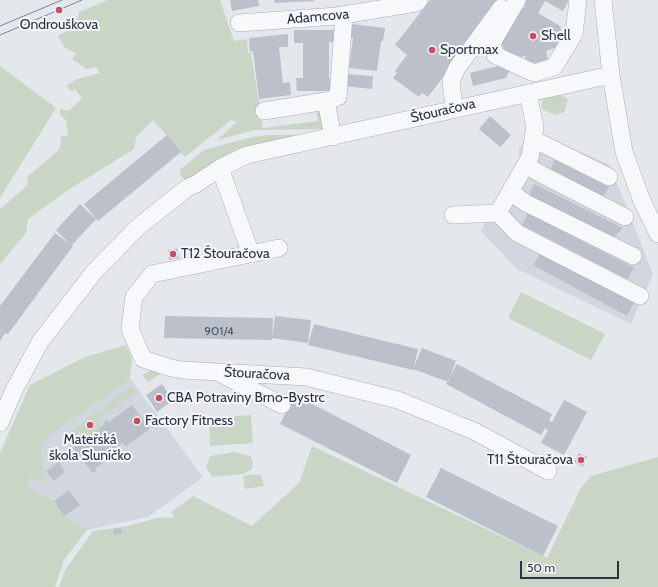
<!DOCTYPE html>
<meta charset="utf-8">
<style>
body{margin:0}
#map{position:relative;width:658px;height:587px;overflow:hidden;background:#e4e7ec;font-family:Cabin,sans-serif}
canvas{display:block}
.scale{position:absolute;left:520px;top:561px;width:99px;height:18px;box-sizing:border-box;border:2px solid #2b3445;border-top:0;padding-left:5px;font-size:12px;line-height:14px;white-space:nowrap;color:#2b3445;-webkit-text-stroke:3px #f4f6f9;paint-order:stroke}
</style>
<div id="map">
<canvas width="658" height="587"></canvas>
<div class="scale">50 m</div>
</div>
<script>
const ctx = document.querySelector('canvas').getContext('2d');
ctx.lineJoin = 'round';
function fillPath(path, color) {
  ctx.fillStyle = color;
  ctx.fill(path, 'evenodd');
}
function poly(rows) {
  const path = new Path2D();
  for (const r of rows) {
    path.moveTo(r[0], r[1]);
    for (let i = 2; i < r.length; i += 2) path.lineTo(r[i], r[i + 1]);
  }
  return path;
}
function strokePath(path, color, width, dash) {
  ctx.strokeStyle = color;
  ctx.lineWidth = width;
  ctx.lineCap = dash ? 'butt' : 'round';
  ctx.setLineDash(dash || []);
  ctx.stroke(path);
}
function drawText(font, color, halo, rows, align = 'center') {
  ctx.font = font + ' Cabin,sans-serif';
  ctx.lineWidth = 4;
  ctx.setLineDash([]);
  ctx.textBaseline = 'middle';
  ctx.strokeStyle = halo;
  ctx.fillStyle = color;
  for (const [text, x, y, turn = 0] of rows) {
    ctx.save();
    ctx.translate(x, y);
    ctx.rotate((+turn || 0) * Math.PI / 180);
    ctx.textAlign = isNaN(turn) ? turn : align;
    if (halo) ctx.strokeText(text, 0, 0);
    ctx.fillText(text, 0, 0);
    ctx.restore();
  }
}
fillPath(poly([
 [542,135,610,165,653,274,631,324,517,269,481,231,519,161,519,148],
 [110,351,203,477,148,517,87,530,0,499]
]), '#d2d6de');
fillPath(poly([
 [108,0,220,0,234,41,247,39,248,53,251,53,263,128,318,121,316,109,319,108,323,129,255,130,217,140,237,122,231,120,185,157,153,120,136,137,134,149,68,190,28,219,26,233,0,264,0,209,28,185,27,177,60,149,61,136,68,136,66,120,60,115,60,109,69,111,82,98,75,89,72,91,66,86,77,79,100,73,96,67,86,69,72,59,76,53,65,48,58,36,71,28,78,18,79,12],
 [0,66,56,108,0,198],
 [554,92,568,99,564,112,555,115,542,109,543,98],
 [269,135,315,135,186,181,180,175,181,169,204,150,252,137],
 [521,292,605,334,591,360,508,318],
 [126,345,131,356,132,363,130,371,132,373,127,381,48,436,41,447,45,483,30,476,27,488,54,501,64,516,87,530,64,560,55,587,0,587,0,453,28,389,30,385,85,357],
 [153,369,165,371,148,382,142,375],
 [131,386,136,392,109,412,105,406],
 [102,408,106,413,99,418,104,425,73,448,68,440,70,433],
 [251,415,253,443,210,446,209,418],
 [312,446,547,558,581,488,591,476,658,457,658,587,59,587,65,570,93,531,128,526,157,518,174,517,171,512,193,496,252,526,299,483],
 [234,452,250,456,253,462,252,469,243,474,212,477,206,467,210,456],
 [246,475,261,475,264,486,245,489,243,477]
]), '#c9d6c5');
fillPath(poly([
 [230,0,258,0,259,6,232,11],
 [274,0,314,0,314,1,275,3],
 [430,0,499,0,476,30,478,31,428,97,422,93,419,97,393,78,397,73,395,71,407,55,395,45],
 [527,0,569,0,563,11,545,1,538,13,560,26,563,36,555,48,546,51,548,60,545,66,527,65,525,56,516,58,504,51,501,40,519,9,525,7,524,4],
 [352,24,385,28,383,41,381,41,377,71,349,68,353,38,351,37],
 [294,30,339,30,339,43,329,42,329,79,337,78,336,91,297,91,296,78,303,78,303,43,294,43],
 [288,34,288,47,279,47,283,83,290,82,291,95,259,99,253,51,250,52,249,38],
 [502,65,510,70,506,78,473,86,470,73],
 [344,74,373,76,372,89,343,86],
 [490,116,511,135,500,147,479,129],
 [167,135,181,152,98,221,84,204],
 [555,159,609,187,602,198,550,171],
 [534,184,623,228,613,238,529,196],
 [80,204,96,219,72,245,73,246,8,334,5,333,0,341,0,330,4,332,0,329,0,306,55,233,70,244,56,230],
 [528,213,634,268,627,279,522,225],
 [177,248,179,258,169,260,168,250],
 [541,253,634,302,627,316,533,265],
 [165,316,273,318,272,340,164,338],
 [275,316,311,320,308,343,272,338],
 [314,324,418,349,413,370,308,345],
 [422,348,456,361,448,382,413,369],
 [457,364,552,414,549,420,552,422,564,400,587,412,564,455,541,443,548,430,545,428,541,435,446,384],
 [162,384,173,400,157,412,146,395],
 [295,395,411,455,397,483,280,424],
 [132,405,150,429,125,447,123,443,112,450,115,454,95,469,97,471,93,473,73,448,104,425,103,423,107,420,109,422],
 [579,453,587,457,583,467,574,462],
 [59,462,65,472,54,481,46,471],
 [441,468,558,526,543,556,426,497],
 [69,490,80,505,64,516,54,501],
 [121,528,122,533,114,535,113,529]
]), '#bbc0ca');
const minor = poly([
 [517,0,492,43,495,55,534,73,554,67,574,34,578,0],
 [603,0,611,75,624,152,642,201,658,234],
 [239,23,337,16,416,3,419,0],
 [326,101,338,97,344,15],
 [454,108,451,81,457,68,501,8],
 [264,111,326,101,333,137],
 [533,139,609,177],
 [526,164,537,172,625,217],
 [220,168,251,254],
 [510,192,526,203,633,256],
 [498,213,517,233,640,296],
 [453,215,498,213,530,157,535,127,528,93],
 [279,248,152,274,134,297,130,329,143,359,171,368,182,370,306,377,398,400,474,431,548,471],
 [223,375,282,405],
 [0,423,14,390,40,342,94,272,138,227,187,188,196,184,220,168,247,155,611,75]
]);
strokePath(minor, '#a9aeb7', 18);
strokePath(minor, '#f7f8fa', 17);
strokePath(poly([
 [0,26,62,0],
 [0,35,82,0]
]), '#7d8696', 1);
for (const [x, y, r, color] of [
 [59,10,4,"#d1495b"],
 [533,36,4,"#d1495b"],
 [432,50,4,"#d1495b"],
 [173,254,4,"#d1495b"],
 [159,398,4,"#d1495b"],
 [137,421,4,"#d1495b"],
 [90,425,4,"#d1495b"],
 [581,460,4,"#d1495b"]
]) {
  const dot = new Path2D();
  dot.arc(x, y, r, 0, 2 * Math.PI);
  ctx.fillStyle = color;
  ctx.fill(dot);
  strokePath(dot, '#f4f6f9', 1.5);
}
drawText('12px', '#4f5766', null, [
 ["901/4",219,331]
]);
drawText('14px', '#2b3445', '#f4f6f9', [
 ["Adamcova",318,17,-5],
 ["Štouračova",443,111,-13],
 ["Štouračova",257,374,3]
]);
drawText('14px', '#2b3445', '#f4f6f9', [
 ["Ondrouškova",59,25,"center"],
 ["Shell",541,36],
 ["Sportmax",440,50],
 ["T12 Štouračova",181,254],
 ["CBA Potraviny Brno-Bystrc",167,398],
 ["Factory Fitness",145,421],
 ["Mateřská",90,440,"center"],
 ["škola Sluníčko",90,456,"center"],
 ["T11 Štouračova",573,460,"right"]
], 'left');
</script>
